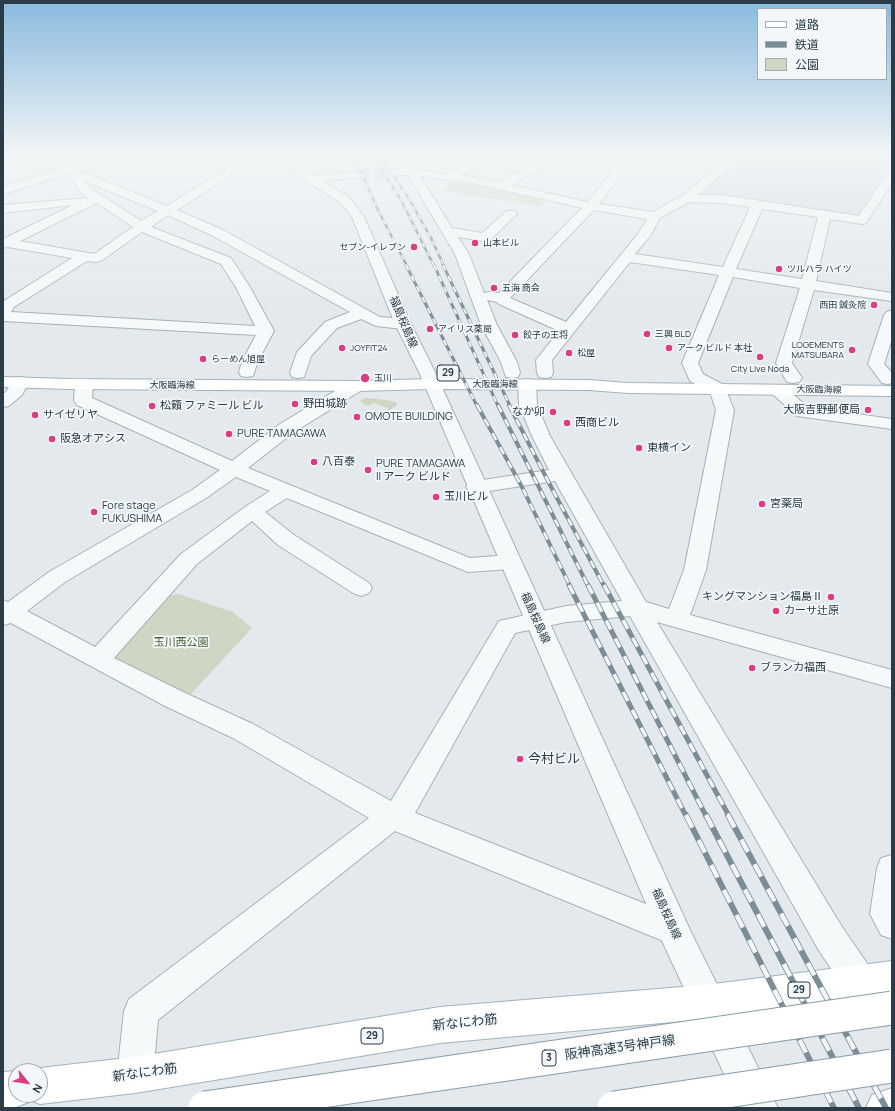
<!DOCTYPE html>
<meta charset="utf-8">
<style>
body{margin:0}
#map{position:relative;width:895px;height:1111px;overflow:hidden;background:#e3e9ec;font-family:Manrope,"Noto Sans JP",sans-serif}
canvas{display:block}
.frame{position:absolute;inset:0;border:4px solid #293c47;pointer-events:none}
.legend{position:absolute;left:757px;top:8px;width:130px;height:72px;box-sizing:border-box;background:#f3f7f9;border:1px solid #a2acb2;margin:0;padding:5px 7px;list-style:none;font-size:12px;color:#293c47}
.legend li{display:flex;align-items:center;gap:8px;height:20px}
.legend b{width:20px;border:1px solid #a2acb2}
.north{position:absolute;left:8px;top:1063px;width:40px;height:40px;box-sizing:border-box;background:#f3f7f9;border:1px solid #a2acb2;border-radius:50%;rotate:120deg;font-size:11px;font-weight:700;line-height:16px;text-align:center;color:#293c47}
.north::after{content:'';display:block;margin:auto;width:14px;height:18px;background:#dc3d82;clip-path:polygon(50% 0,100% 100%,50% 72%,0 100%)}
</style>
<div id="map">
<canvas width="895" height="1111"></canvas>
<div class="frame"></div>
<ul class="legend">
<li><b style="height:5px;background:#fff"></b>道路</li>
<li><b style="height:5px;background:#7b8e98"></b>鉄道</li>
<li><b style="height:11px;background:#ced7c3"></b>公園</li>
</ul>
<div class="north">N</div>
</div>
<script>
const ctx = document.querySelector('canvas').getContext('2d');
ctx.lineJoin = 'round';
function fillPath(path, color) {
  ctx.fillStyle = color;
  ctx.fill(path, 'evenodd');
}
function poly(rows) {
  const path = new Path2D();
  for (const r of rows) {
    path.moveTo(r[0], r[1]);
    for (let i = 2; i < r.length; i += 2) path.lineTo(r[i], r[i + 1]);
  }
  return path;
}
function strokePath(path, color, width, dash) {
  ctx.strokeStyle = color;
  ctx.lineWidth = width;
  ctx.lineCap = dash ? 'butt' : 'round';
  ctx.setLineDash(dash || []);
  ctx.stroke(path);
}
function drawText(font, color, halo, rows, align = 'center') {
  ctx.font = font + ' Manrope,"Noto Sans JP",sans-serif';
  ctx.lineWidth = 3.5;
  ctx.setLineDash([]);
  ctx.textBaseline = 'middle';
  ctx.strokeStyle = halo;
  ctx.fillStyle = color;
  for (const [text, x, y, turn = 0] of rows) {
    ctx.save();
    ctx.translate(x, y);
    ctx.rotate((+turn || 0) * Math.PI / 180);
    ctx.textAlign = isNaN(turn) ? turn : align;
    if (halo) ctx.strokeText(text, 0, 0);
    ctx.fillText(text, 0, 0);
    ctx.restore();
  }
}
fillPath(poly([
 [745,156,875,156,892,158,892,168,861,218,700,194]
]), '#d1d9df');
fillPath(poly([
 [454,180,533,195,529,198,545,201,540,206,443,191],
 [367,398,386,400,396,402,397,405,387,412,386,412,389,409,374,403,368,406,362,403,361,401,362,399],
 [179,594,233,612,252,628,190,695,114,657,166,596]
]), '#ced7c3');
strokePath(poly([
 [357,175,397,172]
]), '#bec6cb', 12, [12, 6]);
const minor = poly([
 [28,156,41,156,70,167,107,156,121,156,120,158,80,171,167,206,247,156,259,156,258,158,177,210,223,230,380,317,403,319,408,321,411,324,408,327,403,329,376,326,361,319,337,328,311,356,304,377,298,378,292,377,290,373,297,352,325,322,350,312,213,236,168,215,151,227,231,258,251,289,274,331,258,361,253,376,247,377,241,376,239,372,242,361,256,335,3,321,4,301,72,258,8,247,3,248,3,239,73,205,3,213,3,205,89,198,81,193,68,174,3,194,3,186,58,170,29,158,28,156],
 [84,181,158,211,141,221,89,187,84,181],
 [97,203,133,227,94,254,20,241,97,203],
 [142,232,221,264,237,289,255,326,11,312,14,307,87,261,96,262,101,261,142,232],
 [400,156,410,156,416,164,416,169,446,174,483,156,496,156,495,158,461,175,499,182,548,156,560,156,559,158,511,185,588,202,624,156,634,156,599,204,653,212,683,195,731,156,742,156,698,195,721,195,859,216,888,172,892,171,892,183,866,223,862,224,830,219,816,281,892,293,892,301,814,290,792,363,802,378,799,382,793,383,787,382,776,363,800,288,733,277,698,363,703,374,724,385,734,410,706,570,690,615,892,670,892,688,657,622,842,927,871,969,876,981,871,993,859,997,847,993,818,949,630,616,566,622,515,633,415,813,684,919,689,930,684,941,673,945,395,831,158,1020,153,1075,148,1088,135,1093,122,1088,117,1075,124,1011,129,999,369,818,233,738,165,706,11,623,3,625,3,600,8,602,49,572,192,490,220,470,77,405,74,401,75,385,78,381,84,380,90,381,93,385,92,398,232,461,280,424,350,382,356,381,362,382,365,386,362,390,294,432,248,468,470,558,510,555,518,557,521,562,518,567,510,569,468,572,287,498,265,512,294,535,369,583,372,588,369,593,361,596,353,593,278,545,252,521,197,564,114,658,183,692,253,724,391,801,499,621,566,606,622,601,555,481,476,493,469,491,466,487,469,483,476,481,549,470,532,436,519,405,518,384,521,380,527,379,533,380,536,384,537,405,550,436,646,602,669,609,684,570,716,410,710,392,690,381,682,363,719,275,630,262,552,360,553,373,551,377,545,378,539,377,537,373,536,360,559,331,499,304,497,302,487,300,497,325,517,362,520,373,518,377,512,378,506,377,501,362,481,325,455,254,408,175,397,175,393,174,391,172,393,170,405,168,400,156],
 [420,176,472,183,582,208,499,293,489,292,484,293,469,254,458,237,485,241,490,240,517,214,515,211,507,211,482,233,452,228,420,176],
 [689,202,721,203,750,207,723,267,635,254,650,236,660,218,689,202],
 [762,209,818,217,802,279,736,269,762,209],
 [594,210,647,219,638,234,566,322,510,298,594,210],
 [236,477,270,491,245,507,181,554,95,647,27,611,65,582,206,498,236,477],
 [880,156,892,156,892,159,881,158,880,156],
 [357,172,361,173,363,175,361,177,311,182,307,181,305,179,307,177,311,176,357,172],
 [892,310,892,339,884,364,892,373,892,383,888,384,882,383,868,364,884,315,887,312,892,310],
 [20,377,26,378,29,382,22,395,9,406,3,407,3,394,6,392,14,378,20,377],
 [777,385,783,386,808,407,892,419,892,429,797,416,768,390,771,386,777,385],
 [892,855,892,939,881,935,870,914,877,868,881,858,892,855]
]);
const tertiary = poly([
 [276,156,286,156,291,162,349,197,364,217,411,324,435,372,690,930,778,1108,740,1108,662,941,419,372,395,324,352,217,341,203,283,166,276,156]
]);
const primary = poly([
 [3,377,69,379,356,381,432,379,589,380,628,383,892,386,892,396,628,393,589,390,432,389,356,391,69,389,3,387,3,377],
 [892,961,892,993,706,1019,440,1043,135,1093,40,1104,30,1100,29,1102,16,1107,3,1108,3,1072,16,1071,17,1071,16,1095,40,1095,40,1071,32,1071,40,1068,135,1057,440,1007,706,985,892,961],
 [892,1088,892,1108,866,1108,872,1095,892,1088]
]);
strokePath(minor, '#a7b2b7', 2);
strokePath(tertiary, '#a7b2b7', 2);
strokePath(primary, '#a1b2ba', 2);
fillPath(minor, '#f6f9fa');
fillPath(tertiary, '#f6f9fa');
fillPath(primary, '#fff');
const railFar4 = poly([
 [354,156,379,212,407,266],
 [373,156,401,200,434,266],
 [380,156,409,199,431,238,444,266]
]);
const railFar3 = poly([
 [406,265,477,406],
 [434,265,498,406],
 [443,265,510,406]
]);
const railFar2 = poly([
 [477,405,522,487,570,586],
 [498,405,588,586],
 [509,405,549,483,604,586]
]);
const railFar1 = poly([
 [569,585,686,816],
 [588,585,706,816],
 [604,585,729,816]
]);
const rail = poly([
 [686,815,834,1108],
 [706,815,859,1108],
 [728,815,886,1108]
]);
strokePath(railFar4, '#7b8e98', 2.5);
strokePath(railFar3, '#7b8e98', 3);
strokePath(railFar2, '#7b8e98', 4);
strokePath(railFar1, '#7b8e98', 5);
strokePath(rail, '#7b8e98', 6);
strokePath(railFar4, '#f3f7f9', 1.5, [5]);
strokePath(railFar3, '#f3f7f9', 2, [6]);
strokePath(railFar2, '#f3f7f9', 2.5, [8]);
strokePath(railFar1, '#f3f7f9', 3.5, [10]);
strokePath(rail, '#f3f7f9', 4.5, [14]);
const motorwayBridge = poly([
 [205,1108,892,1008],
 [614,1108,892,1066]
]);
strokePath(motorwayBridge, '#899ca5', 35, []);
strokePath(motorwayBridge, '#fff', 33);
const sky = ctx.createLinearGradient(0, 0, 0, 311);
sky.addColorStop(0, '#89bade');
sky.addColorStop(0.5, '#f2f5f6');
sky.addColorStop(1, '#f2f5f600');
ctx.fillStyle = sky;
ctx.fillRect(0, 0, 895, 311);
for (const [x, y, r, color] of [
 [475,243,4,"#dc3d82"],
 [414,247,4,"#dc3d82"],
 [779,269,4,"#dc3d82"],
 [494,288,4,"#dc3d82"],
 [874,305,4,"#dc3d82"],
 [430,329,4,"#dc3d82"],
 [647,334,4,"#dc3d82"],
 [515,335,4,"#dc3d82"],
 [342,348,4,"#dc3d82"],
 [669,348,4,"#dc3d82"],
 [852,350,4,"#dc3d82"],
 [569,353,4,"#dc3d82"],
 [760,357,4,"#dc3d82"],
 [203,359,4,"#dc3d82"],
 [365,378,5,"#dc3d82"],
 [295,404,4,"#dc3d82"],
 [152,406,4,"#dc3d82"],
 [868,410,4,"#dc3d82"],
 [553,412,4,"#dc3d82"],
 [35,415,4,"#dc3d82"],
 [357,417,4,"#dc3d82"],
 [567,423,4,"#dc3d82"],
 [229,434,4,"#dc3d82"],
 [52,439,4,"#dc3d82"],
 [639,448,4,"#dc3d82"],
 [314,462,4,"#dc3d82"],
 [368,470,4,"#dc3d82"],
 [436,497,4,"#dc3d82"],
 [762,504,4,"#dc3d82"],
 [94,512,4,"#dc3d82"],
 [831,597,4,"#dc3d82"],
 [776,611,4,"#dc3d82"],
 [752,668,4,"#dc3d82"],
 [520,759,4,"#dc3d82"]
]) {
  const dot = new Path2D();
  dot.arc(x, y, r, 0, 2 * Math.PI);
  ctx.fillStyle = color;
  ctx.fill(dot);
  strokePath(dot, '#f3f7f9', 1.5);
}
drawText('9px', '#293c47', '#f3f7f9', [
 ["山本ビル",483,243],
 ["セブン-イレブン",406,247,"right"],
 ["ツルハラ ハイツ",787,269],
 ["五海 商会",502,288],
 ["西田 鍼灸院",866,305,"right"],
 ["アイリス薬局",438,329],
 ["三興 BLD",655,334],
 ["餃子の王将",523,335],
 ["LOGEMENTS",844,345,"right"],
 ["MATSUBARA",844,355,"right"],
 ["JOYFIT24",350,348],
 ["アーク ビルド 本社",677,348],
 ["松屋",577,353],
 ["らーめん旭屋",211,359],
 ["City Live Noda",760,369,"center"],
 ["玉川",374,378]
], 'left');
drawText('9px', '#293c47', '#f3f7f9', [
 ["大阪臨海線",495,384],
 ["大阪臨海線",172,385],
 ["大阪臨海線",819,390,1]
]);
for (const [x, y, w] of [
 [448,373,22],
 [799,990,22],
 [372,1036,22],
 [549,1058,14]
]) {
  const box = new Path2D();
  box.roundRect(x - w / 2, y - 8, w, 16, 3);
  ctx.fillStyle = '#f3f7f9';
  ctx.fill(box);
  strokePath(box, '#293c47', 1);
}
drawText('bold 10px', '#293c47', null, [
 ["29",448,373],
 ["29",799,990],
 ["29",372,1036],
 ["3",549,1058]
]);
drawText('11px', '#293c47', '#f3f7f9', [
 ["福島桜島線",403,322,67],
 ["福島桜島線",535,618,66],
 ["福島桜島線",666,914,66]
]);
drawText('11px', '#293c47', '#f3f7f9', [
 ["野田城跡",303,404],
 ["松籟 ファミール ビル",160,406],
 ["大阪吉野郵便局",860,410,"right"],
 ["なか卯",545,412,"right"],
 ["サイゼリヤ",43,415],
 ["OMOTE BUILDING",365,417],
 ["西商ビル",575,423],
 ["PURE TAMAGAWA",237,434],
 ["阪急オアシス",60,439],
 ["東横イン",647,448],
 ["八百泰",322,462],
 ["PURE TAMAGAWA",376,464],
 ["II アーク ビルド",376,477],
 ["玉川ビル",444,497],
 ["宮薬局",770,504],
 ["Fore stage",102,506],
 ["FUKUSHIMA",102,519],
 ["キングマンション福島Ⅱ",823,597,"right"],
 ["カーサ辻原",784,611],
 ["ブランカ福西",760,668]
], 'left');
drawText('11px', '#4b6434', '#f3f7f9', [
 ["玉川西公園",181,643]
]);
drawText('13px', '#293c47', '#f3f7f9', [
 ["今村ビル",528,759]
], 'left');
drawText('13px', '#293c47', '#f3f7f9', [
 ["新なにわ筋",465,1023,-6],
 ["阪神高速3号神戸線",620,1048,-8],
 ["新なにわ筋",145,1073,-8]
]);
</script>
